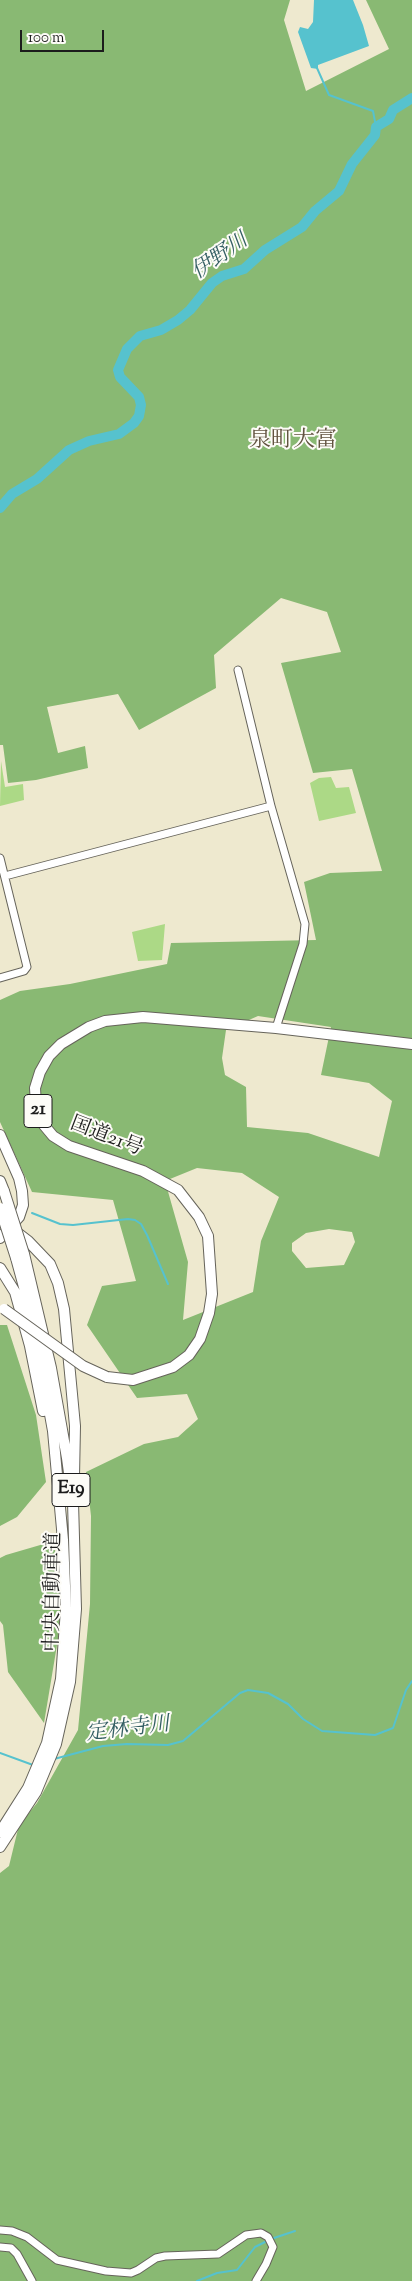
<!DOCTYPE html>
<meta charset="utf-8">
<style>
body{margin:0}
#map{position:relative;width:412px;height:2281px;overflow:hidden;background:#eee9cf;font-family:"Sorts Mill Goudy",serif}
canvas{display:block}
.scale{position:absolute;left:20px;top:30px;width:84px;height:22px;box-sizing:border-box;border:2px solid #1c1c1c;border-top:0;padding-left:6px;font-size:15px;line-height:18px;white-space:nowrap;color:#1c1c1c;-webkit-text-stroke:4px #fdfcf7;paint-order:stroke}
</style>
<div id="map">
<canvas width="412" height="2281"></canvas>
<div class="scale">100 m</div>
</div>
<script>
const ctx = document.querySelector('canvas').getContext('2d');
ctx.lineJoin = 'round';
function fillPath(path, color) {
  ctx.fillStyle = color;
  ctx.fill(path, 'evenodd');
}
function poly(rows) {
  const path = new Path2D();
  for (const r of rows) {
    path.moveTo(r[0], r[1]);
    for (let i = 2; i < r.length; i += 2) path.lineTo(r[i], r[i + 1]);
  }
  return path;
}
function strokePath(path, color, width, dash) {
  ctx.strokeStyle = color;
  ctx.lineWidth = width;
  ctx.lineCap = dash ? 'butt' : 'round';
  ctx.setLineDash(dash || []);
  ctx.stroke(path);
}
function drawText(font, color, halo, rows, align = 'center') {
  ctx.font = font + ' "Sorts Mill Goudy","Noto Serif JP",serif';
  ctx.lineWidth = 4;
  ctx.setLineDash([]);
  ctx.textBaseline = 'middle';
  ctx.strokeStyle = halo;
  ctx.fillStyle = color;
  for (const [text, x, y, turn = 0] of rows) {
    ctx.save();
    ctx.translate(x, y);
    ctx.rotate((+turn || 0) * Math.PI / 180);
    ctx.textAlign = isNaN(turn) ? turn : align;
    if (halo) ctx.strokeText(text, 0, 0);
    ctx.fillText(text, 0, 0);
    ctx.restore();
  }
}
fillPath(poly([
 [1,761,5,787,23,784,24,800,0,806],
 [331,777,336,788,349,787,356,813,319,821,310,783,319,778],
 [165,924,162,960,138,961,132,932]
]), '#acd986');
fillPath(poly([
 [0,0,290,0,284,20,306,91,389,49,366,0,412,0,412,2281,0,2281,0,1873,9,1866,19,1825,37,1803,78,1730,90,1604,91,1516,86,1472,144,1444,178,1437,198,1419,187,1394,137,1398,87,1325,102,1286,136,1281,113,1200,32,1192,0,1122,0,1000,20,991,70,984,167,964,171,943,316,940,304,882,330,873,382,871,352,769,313,773,281,663,341,652,327,612,281,598,214,655,216,688,139,730,118,694,47,707,58,753,85,746,88,768,36,780,8,783,3,745,0,745],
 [258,1016,331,1027,321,1075,369,1083,392,1101,379,1157,308,1133,247,1127,246,1087,225,1075,222,1058,226,1030],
 [197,1168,242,1173,279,1197,261,1241,253,1292,183,1320,188,1262,165,1181],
 [329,1229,352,1232,355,1242,344,1265,306,1268,292,1251,292,1243,306,1233],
 [0,1325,7,1325,36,1415,46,1482,17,1517,0,1526],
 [54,1541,62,1615,44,1723,8,1672,3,1625,0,1621,0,1558,6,1555]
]), '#89b973');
fillPath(poly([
 [314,0,353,0,363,25,369,46,318,65,318,69,311,68,298,32,300,27,308,29,313,22]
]), '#56c2ce');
strokePath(poly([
 [317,68,329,95,373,111,376,127],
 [32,1213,60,1224,73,1225,128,1219,135,1220,141,1224,147,1235,168,1284],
 [0,1753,33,1765],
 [54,1759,103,1746,127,1744,168,1745,183,1741,240,1693,248,1690,268,1693,288,1704,303,1719,322,1731,375,1735,393,1728,406,1690,412,1681],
 [271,2239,295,2231],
 [197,2281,217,2273,237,2270,255,2247,267,2241]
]), '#56c2ce', 2);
strokePath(poly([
 [0,508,12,494,37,479,69,450,89,441,119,434,134,423,139,416,141,405,139,397,120,377,118,370,127,349,140,336,161,330,178,320,190,310,212,283,222,276,244,269,265,250,302,227,315,211,339,191,352,164,375,135,376,127,389,119,393,110,412,98]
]), '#56c2ce', 10);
const minor = poly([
 [238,670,271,806,305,924,303,944,276,1028],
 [0,858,27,967,24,971,0,978],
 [5,876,271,806],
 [0,2230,12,2231,27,2237,57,2260,106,2271,131,2273,138,2270,156,2258,165,2256,218,2254,246,2235,261,2233,268,2237,273,2247,266,2264,256,2281],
 [0,2247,11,2248,17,2254,32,2281]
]);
const highway = poly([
 [0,1135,19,1178,22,1191,23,1205,19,1217,0,1238],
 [0,1181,4,1191],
 [15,1231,28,1241,50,1264,58,1283,64,1309,75,1426,74,1477],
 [0,1268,15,1292,30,1346,43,1411],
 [107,1377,133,1380,173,1367,189,1355,200,1339,209,1313,212,1294,208,1236,199,1217,178,1190,143,1171,69,1146,53,1136,43,1124,36,1106,35,1088,40,1072,49,1056,61,1044,89,1027,105,1021,143,1017,276,1028,412,1044],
 [0,1832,28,1788,47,1743,61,1679,66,1609,63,1540,53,1431,33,1320,16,1258],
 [0,1847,36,1792,56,1744,70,1682,76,1609,73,1502,67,1458,51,1368,24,1254]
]);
strokePath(minor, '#66645b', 9);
strokePath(highway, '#66645b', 12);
strokePath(minor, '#fff', 7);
strokePath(highway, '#fff', 10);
const highwayBridge = poly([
 [4,1191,24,1254],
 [0,1208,16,1258],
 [4,1309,83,1366,107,1377]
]);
strokePath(highwayBridge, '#66645b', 12, []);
strokePath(highwayBridge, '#fff', 10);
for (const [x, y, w] of [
 [38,1111,28],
 [71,1490,38]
]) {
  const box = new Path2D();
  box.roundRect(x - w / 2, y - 16.5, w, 33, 4);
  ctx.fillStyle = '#fdfcf7';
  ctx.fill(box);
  strokePath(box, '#1c1c1c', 1);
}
drawText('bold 19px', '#1c1c1c', null, [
 ["21",38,1111],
 ["E19",71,1490]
]);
drawText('20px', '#1c1c1c', '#fdfcf7', [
 ["国道21号",106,1138,21],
 ["中央自動車道",55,1592,-89]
]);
drawText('italic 21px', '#335e63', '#fdfcf7', [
 ["伊野川",221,258,-35],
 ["定林寺川",128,1731,-7]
]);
drawText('22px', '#625340', '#fdfcf7', [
 ["泉町大富",293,442]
]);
</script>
